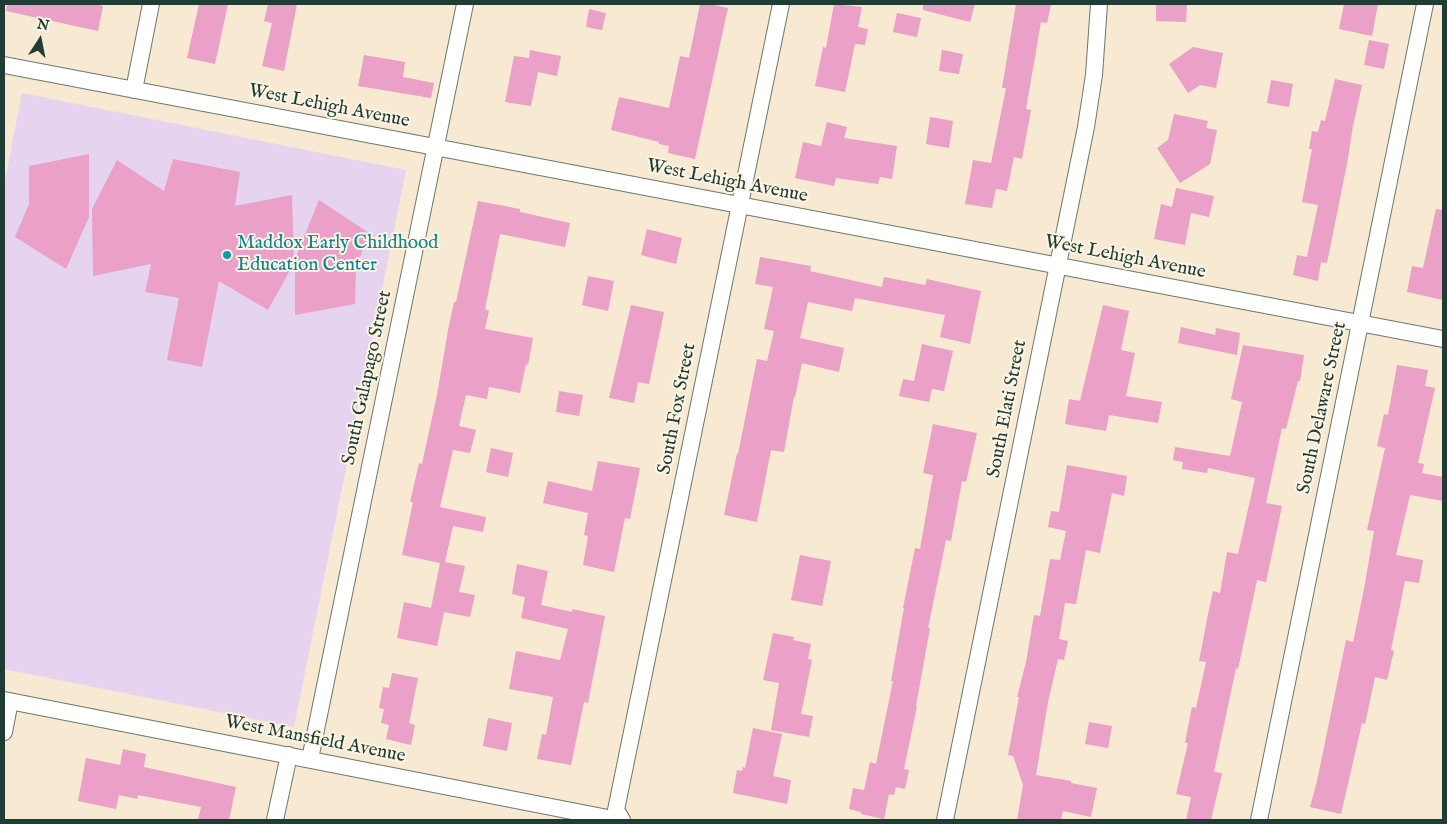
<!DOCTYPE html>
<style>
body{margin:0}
#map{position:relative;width:1447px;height:824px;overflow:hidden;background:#f8e9d2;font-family:"IM FELL English",serif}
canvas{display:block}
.frame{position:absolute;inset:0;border:5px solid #1f3d34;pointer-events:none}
.north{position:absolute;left:15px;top:15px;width:50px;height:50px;-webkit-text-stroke:4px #fcf5e5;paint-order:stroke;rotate:11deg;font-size:14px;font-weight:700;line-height:20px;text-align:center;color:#1f3d34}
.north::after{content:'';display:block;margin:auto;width:18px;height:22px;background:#1f3d34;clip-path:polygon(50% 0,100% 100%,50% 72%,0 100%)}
</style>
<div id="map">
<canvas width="1447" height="824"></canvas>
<div class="frame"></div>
<div class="north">N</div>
</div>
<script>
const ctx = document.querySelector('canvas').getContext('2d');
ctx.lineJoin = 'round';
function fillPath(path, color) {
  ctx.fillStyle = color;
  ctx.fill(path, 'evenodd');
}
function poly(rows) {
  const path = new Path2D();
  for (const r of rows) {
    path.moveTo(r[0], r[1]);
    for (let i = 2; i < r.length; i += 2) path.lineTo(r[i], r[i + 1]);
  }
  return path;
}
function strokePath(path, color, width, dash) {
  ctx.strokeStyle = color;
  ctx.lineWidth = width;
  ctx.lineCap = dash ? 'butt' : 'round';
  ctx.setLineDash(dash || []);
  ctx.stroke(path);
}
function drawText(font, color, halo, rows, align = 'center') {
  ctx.font = font + ' "IM FELL English",serif';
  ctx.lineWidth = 4;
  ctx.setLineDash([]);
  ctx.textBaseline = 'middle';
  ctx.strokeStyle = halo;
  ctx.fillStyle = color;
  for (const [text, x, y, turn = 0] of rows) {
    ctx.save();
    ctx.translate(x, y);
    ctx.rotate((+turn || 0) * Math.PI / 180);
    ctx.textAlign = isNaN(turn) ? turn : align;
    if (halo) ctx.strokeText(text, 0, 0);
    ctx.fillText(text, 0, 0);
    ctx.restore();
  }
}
fillPath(poly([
 [22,93,406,170,294,727,4,669,4,185]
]), '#e6d3f0');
fillPath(poly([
 [7,4,93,4,103,6,98,31,6,11],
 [199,4,228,4,215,64,187,58],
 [268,4,297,4,284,71,262,66,272,23,264,21],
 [700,4,710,4,728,8,695,159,668,153,669,146,659,144,659,142,611,130,619,97,669,108,680,56,689,58],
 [834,4,862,7,858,27,868,29,865,45,855,44,845,92,815,86,823,47,826,48],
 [923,4,975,4,970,22,923,10],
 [1016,4,1051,4,1047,23,1041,22,1026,109,1031,110,1022,159,1014,157,1007,191,996,189,992,208,965,204,973,160,991,163,1006,88,1002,88],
 [1156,4,1187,4,1186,22,1156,21],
 [1344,4,1378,4,1372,36,1339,29],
 [589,9,606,13,602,30,586,27],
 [897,13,921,18,917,37,893,32],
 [1369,40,1389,44,1384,69,1364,65],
 [1193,47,1223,53,1216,88,1200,85,1188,93,1169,64],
 [530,50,561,56,557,76,538,72,531,106,505,102,514,56,529,58],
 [942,50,963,54,959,74,939,71],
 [364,55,405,62,403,77,434,83,431,98,358,86],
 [1335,79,1362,85,1353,126,1347,164,1327,263,1321,262,1318,281,1293,275,1297,255,1307,257,1318,205,1302,202,1312,149,1309,149,1312,131,1318,132,1321,120,1325,121],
 [1271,80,1293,84,1289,107,1267,103],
 [1174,114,1208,121,1206,128,1217,130,1210,164,1180,183,1157,148,1168,140],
 [930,117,953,121,949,148,926,144],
 [827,122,847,127,844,138,897,146,892,179,880,177,878,184,836,178,834,186,795,178,803,142,821,146],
 [89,154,89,217,66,269,15,237,29,204,29,166],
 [173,159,240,172,235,206,292,195,294,263,268,310,219,281,202,367,167,360,179,298,145,292,151,264,93,276,92,209,117,160,164,191],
 [1176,188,1214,196,1209,217,1191,213,1185,245,1154,239,1161,204,1172,207],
 [319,200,369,233,356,268,355,304,295,315,295,259],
 [478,201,520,209,520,212,570,223,565,247,500,234,485,309,489,311,485,329,533,338,528,365,526,364,520,393,489,387,487,399,466,395,459,426,476,430,470,453,453,450,440,507,486,517,483,532,453,526,445,562,465,566,459,592,475,595,470,617,444,612,437,646,397,638,404,602,431,608,440,563,402,555,413,502,410,502,419,463,422,464,437,395,448,330,454,302,456,302],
 [1436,209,1443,210,1443,300,1407,292,1412,266,1423,268],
 [647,229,682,238,676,264,641,255],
 [760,257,811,266,810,271,882,287,884,277,925,285,927,279,981,291,970,344,940,337,945,315,855,298,852,311,808,302,800,338,844,348,839,372,802,363,795,397,794,396,784,452,771,450,757,522,724,515,737,453,738,454,757,359,767,361,774,331,764,329,773,287,755,284],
 [588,276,614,281,608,311,582,305],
 [631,305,664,312,649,384,638,382,634,403,609,398],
 [1103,305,1129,311,1121,350,1135,353,1126,396,1162,402,1158,423,1109,415,1106,431,1065,424,1069,399,1080,401],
 [1181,327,1215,335,1216,328,1240,333,1237,355,1178,343],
 [922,344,953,351,944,391,932,389,929,402,899,396,903,379,914,381],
 [1243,345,1304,355,1300,381,1298,381,1286,429,1282,428,1266,503,1282,506,1266,582,1257,580,1238,669,1236,668,1214,772,1222,773,1211,820,1186,820,1191,797,1176,794,1188,743,1185,743,1192,707,1196,708,1206,662,1199,661,1208,614,1213,591,1220,593,1227,552,1238,554,1255,478,1208,468,1207,473,1182,469,1183,462,1173,460,1175,447,1230,456,1242,402,1231,399],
 [1397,365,1428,370,1425,386,1435,388,1418,463,1424,464,1422,473,1443,477,1443,501,1410,495,1396,555,1423,560,1419,583,1405,581,1391,650,1394,651,1387,680,1375,677,1365,724,1362,723,1341,814,1310,807,1317,781,1346,640,1353,642,1364,589,1374,531,1367,530,1385,448,1377,446,1384,414,1388,415],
 [559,391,583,395,579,416,556,412],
 [933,424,977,433,966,482,962,481,951,541,946,540,928,628,930,628,916,706,917,706,904,769,909,770,905,789,896,787,894,795,889,794,884,819,861,814,861,812,849,809,853,788,864,790,870,762,876,764,893,681,891,681,904,608,903,608,915,548,920,549,933,475,923,473],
 [491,448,513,453,508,477,486,472],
 [598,461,640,468,630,519,625,518,614,572,583,565,588,536,584,535,588,513,543,503,548,481,592,491],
 [1067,465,1127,476,1124,496,1112,493,1100,553,1086,550,1076,604,1065,603,1059,639,1068,641,1064,660,1058,659,1048,702,1036,775,1071,781,1071,783,1097,788,1091,817,1063,811,1061,820,1017,820,1023,785,1013,756,1008,755,1019,697,1017,697,1026,662,1034,615,1040,616,1050,559,1060,560,1066,531,1048,527,1051,511,1059,512],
 [800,555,831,561,822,606,791,600],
 [517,564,548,571,541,605,572,612,572,609,605,616,588,703,584,702,571,765,537,759,542,734,546,735,553,697,509,689,516,651,560,660,568,629,521,618,525,597,512,594],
 [773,633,794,637,793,640,811,644,808,659,812,660,801,714,813,716,809,737,771,730,779,683,763,680],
 [392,673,418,678,409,723,415,725,411,745,386,739,389,725,381,723,384,709,379,708,383,687,389,688],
 [488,718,512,723,507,751,483,746],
 [1089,722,1112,726,1108,748,1085,744],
 [753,728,782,734,773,776,791,780,787,804,733,793,737,770,742,771,743,767,745,768],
 [123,749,146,754,144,767,236,787,229,820,198,820,201,807,138,795,137,799,119,795,116,809,78,801,86,758,120,765]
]), '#eaa0c7');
const street = poly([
 [4,65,1443,339],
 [134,90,151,4],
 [4,700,618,820],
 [4,732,10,701],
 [310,759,465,4],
 [275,820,289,755],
 [622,820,616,810,781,4],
 [945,820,1086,127,1094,75,1099,4],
 [1259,820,1425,4]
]);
strokePath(street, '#6b796b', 18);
strokePath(street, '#fff', 16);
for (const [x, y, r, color] of [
 [227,255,5,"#0f9aa8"]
]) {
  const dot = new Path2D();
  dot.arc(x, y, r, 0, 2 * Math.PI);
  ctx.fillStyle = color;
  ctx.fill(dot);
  strokePath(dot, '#fcf5e5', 2);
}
drawText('19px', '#1f3d34', '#fcf5e5', [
 ["West Lehigh Avenue",329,107,11],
 ["West Lehigh Avenue",727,182,11],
 ["West Lehigh Avenue",1125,258,11],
 ["South Galapago Street",368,378,-78],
 ["South Delaware Street",1323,408,-78],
 ["South Fox Street",678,409,-79],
 ["South Elati Street",1008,409,-79],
 ["West Mansfield Avenue",315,740,11]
]);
drawText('19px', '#0d838f', '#fcf5e5', [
 ["Maddox Early Childhood",237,244],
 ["Education Center",237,266]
], 'left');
</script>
